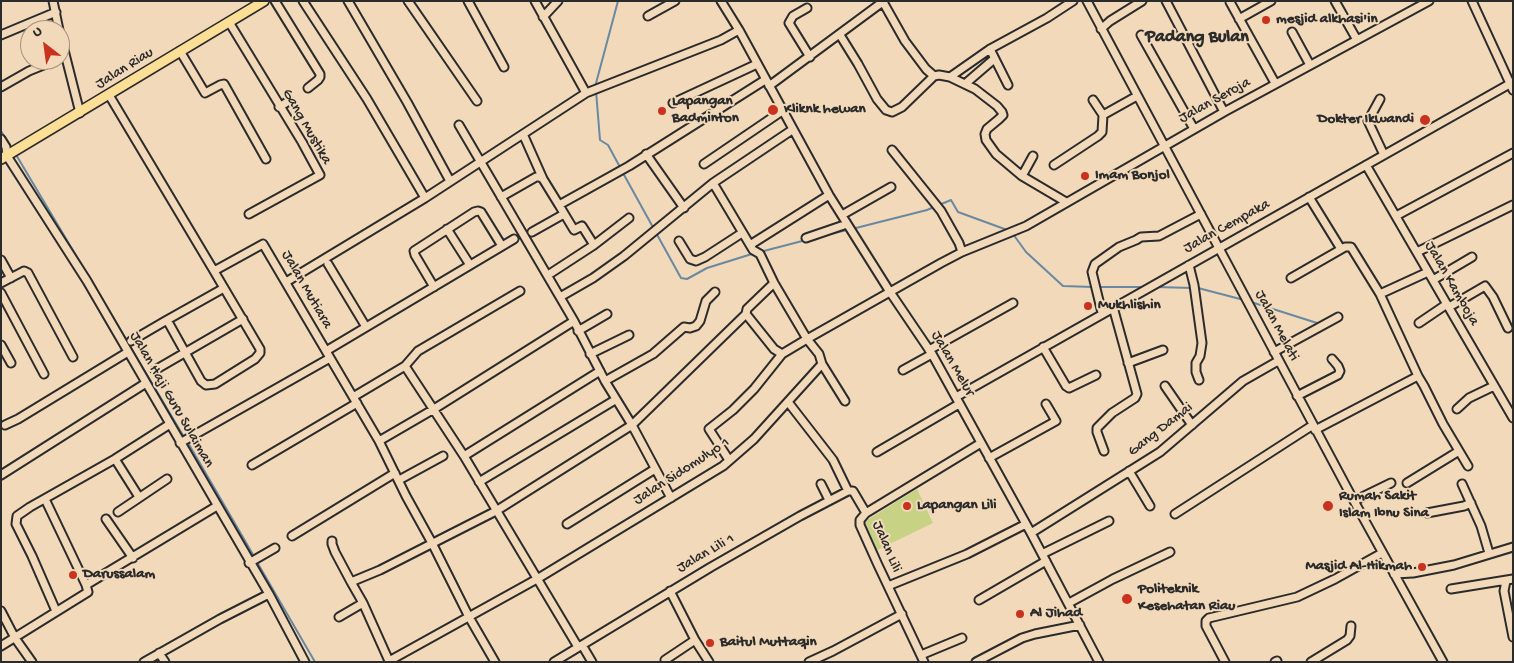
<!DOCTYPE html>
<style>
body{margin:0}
#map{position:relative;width:1514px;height:663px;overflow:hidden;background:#f2d9ba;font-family:"Gochi Hand",sans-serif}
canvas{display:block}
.frame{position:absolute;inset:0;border:2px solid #2b2b2b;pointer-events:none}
.north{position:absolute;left:20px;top:20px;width:50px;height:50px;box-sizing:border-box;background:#f2d9ba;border:1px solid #a29381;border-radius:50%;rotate:330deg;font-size:14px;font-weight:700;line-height:20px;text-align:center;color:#2b2b2b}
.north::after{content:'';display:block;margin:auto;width:18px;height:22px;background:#c8321e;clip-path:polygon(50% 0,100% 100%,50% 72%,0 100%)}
</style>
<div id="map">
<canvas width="1514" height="663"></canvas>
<div class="frame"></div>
<div class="north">U</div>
</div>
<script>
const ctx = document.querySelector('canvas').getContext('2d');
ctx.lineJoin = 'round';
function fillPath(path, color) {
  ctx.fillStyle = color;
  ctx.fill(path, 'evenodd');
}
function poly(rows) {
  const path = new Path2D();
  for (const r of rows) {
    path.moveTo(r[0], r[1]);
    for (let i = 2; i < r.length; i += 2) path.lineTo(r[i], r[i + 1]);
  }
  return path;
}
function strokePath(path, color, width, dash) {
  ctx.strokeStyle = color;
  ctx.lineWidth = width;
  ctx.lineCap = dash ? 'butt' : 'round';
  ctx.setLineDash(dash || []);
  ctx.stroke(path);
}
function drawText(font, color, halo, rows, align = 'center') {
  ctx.font = font + ' "Gochi Hand",sans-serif';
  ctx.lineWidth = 4;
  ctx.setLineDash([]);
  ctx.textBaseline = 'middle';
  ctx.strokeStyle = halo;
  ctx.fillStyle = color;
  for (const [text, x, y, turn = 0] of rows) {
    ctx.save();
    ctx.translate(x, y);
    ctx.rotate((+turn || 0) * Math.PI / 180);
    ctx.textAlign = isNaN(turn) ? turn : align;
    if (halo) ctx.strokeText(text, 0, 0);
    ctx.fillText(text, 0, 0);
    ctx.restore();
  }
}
fillPath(poly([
 [917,489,933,523,869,554,856,527]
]), '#c7d285');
strokePath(poly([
 [595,87,618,1],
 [596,91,600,140,608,145,621,169],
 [1,131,12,149],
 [15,153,184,437],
 [623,173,681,278,687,279,707,268,755,253],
 [939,205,951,200,958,212,1010,231],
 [852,229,927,210,934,207],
 [1013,234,1026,252,1063,286,1093,287],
 [818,237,847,230],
 [760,252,806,240],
 [1098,287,1145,287],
 [1155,287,1193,288],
 [1198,288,1244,300],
 [1251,302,1317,323],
 [187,441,255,558],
 [257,562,315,662]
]), '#6989a2', 2);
const minor = poly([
 [53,1,59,30],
 [275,1,320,74,320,77,318,80,308,88],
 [303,1,367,99,425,198],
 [348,1,407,102,450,181],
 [408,1,477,101],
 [468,1,504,67],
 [535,1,586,93],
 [721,1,739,30,829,195,890,292,932,354,1031,533,1099,662],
 [1087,1,1354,501,1443,662],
 [1166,1,1224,112],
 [1335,1,1357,40],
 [1472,1,1513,90],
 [883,2,905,41,926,69,934,76,939,75,950,77,975,89,997,106,1002,112,1003,115,999,119,987,129,985,134,986,140,996,154,1022,176,1066,202],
 [1230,2,1275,83],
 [807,8,793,16,789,23,810,57],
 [648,16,675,1],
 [543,17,558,1],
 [1239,19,1271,1],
 [229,22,302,142,320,175,249,214],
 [1101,29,1110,21,1142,1],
 [1292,32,1310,65],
 [60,34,80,113],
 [1,35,56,12],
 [840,35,858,64,877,99,886,110,892,112,902,107,934,76],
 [1141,35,1194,129],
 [990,49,1008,85],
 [180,51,205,93,220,85,224,84,266,159],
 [950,77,990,49,1047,18,1073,1],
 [965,84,994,59],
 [769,86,884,1],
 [1,87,29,71,56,60],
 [109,95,214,271,224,288,260,349,260,353,255,359,215,384,206,385,201,381,167,320,224,288],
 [1380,99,1368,121,1384,155],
 [1093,100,1103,115,1137,96],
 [673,103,757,64],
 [279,107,289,101],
 [459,125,574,321,605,381,632,425,671,498],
 [523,134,543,179],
 [1,139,6,147,7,156,87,281,269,594,305,662],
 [892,150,941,211,959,243,962,252],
 [646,154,684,208],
 [704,164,782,111],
 [1054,165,1098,136,1102,132,1103,115],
 [1366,165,1513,418],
 [1022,176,1033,156],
 [713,183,753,250,760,254,774,283,807,339,819,354,822,364,754,439,723,466,537,579,389,661,363,603,351,582,380,570,496,511,632,425,746,314,774,349,782,354,807,339,941,263,962,252,1026,226,1224,112,1429,1],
 [501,197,536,177,540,177,543,179,559,205,629,166,765,80],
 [1309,197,1341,249],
 [559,205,574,230,582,226,594,245,629,218],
 [842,215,891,187],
 [1396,216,1513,153],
 [447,229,470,265],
 [532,232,564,214],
 [806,238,847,224],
 [679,241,690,259,696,261,705,257,742,233],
 [750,245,829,195],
 [1417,252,1513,205],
 [1,260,11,278],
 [328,264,366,327],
 [1189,265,1194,285,1202,343,1200,356,1196,363,1196,372,1199,380],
 [214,271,263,244,379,441,434,409,574,321],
 [548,275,594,245],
 [1291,278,1345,247,1351,247,1380,294,1418,376,1424,386,1443,424,1468,466],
 [1433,280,1472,257],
 [286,282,425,198,586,93,721,40,739,30],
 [1,283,22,272,24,271,28,273,73,357],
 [434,287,415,255,414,251,474,212,478,211,481,212,502,246],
 [520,291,418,351,405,366,464,456,578,647],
 [1,293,44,374],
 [1380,294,1428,272],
 [560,297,593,278,624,256,713,183,792,130],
 [1449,307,1485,286,1493,297,1508,328],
 [1102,313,1092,272,1095,264,1119,247,1136,240,1141,237,1159,236,1201,214],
 [746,314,747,309,774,283],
 [1419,323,1447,304],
 [578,331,607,314],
 [131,341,167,320],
 [1,345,11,363],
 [1043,347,1066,386,1069,388,1096,375],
 [929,350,1013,303],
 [326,351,514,239],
 [1274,352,1338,317],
 [590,354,629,335],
 [1128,363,1163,350],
 [822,364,845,401],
 [155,370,243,319],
 [903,370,932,354],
 [605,381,653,354,684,327,690,328,696,326,700,321,706,301,715,292],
 [1165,386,1192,425],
 [1297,396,1338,375,1340,371,1338,366,1332,359],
 [353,397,405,366],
 [956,397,1513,82],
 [788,402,833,460,848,491],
 [1457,409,1469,398,1494,386],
 [5,425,18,419,128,352],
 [1315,430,1418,376],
 [379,441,406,496,432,543,469,617,495,662],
 [180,443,330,358],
 [1104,451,1097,432,1097,428,1112,413,1135,398,1137,394,1113,307],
 [877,452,959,404],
 [464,456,600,371],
 [989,458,1056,421,1046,404],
 [115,459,139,497],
 [729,460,709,429,733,410,754,389,782,354],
 [252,465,357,403],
 [1129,471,1150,506],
 [1,475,146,383],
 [399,480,443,456],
 [479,482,615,400],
 [1407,483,1459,451],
 [821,484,829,500],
 [1462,484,1481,526,1489,553],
 [1354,501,1391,483],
 [118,512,167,479],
 [1427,513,1464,506,1471,503],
 [1175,514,1313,425],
 [106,519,133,558],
 [567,524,655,469],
 [1031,533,1160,452,1243,381,1278,361],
 [292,536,395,473],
 [332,541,332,544,335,552,351,582],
 [1042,554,1109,521],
 [249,563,275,548],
 [1394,574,1413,573,1454,565,1513,547],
 [1506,581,1504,591,1513,637],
 [86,585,217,506],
 [888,586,967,554,1026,524],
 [1451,589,1513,579],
 [670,591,695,640,709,662],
 [979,600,1046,561],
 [1069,603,1113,579,1170,552],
 [1,611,15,638,32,662],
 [56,611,32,556,16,524,17,516,30,507,115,459,170,424],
 [339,617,363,603],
 [582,645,592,662],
 [1,646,88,592,86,585,45,499],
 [159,653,165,662],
 [921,655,962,638],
 [665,660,695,640],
 [144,662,220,619,269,594],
 [554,662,711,567,800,516,848,491,853,491,866,513],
 [809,662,833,651,902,614],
 [924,662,878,565,860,525,860,520,866,513,981,443],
 [976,662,1022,638,1035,634,1080,625],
 [1225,662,1206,626,1206,621,1209,618,1297,597,1335,579,1382,553],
 [1275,662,1277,661],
 [1311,662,1347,640,1350,636,1351,626]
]);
const major = poly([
 [1,159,264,1]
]);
strokePath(minor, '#2b2b2b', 11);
strokePath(major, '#2b2b2b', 12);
strokePath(minor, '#f2d9ba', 7);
strokePath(major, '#fbdf96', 9);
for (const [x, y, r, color] of [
 [1266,20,5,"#c8321e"],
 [773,110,6,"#c8321e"],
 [662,111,5,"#c8321e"],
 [1425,120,6,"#c8321e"],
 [1085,176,5,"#c8321e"],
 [1088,306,5,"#c8321e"],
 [907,506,5,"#c8321e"],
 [1328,506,6,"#c8321e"],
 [1422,567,5,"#c8321e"],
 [73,575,5,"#c8321e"],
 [1127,599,6,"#c8321e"],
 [1020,614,5,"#c8321e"],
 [710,643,5,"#c8321e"]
]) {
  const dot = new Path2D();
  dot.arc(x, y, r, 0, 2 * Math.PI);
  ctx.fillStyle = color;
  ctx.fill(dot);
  strokePath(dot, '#f2d9ba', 2);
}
drawText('bold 15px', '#2b2b2b', '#f2d9ba', [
 ["mesjid alkhasi'in",1276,20],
 ["Lapangan",672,102],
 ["Badminton",672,119],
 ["Kliknk hewan",784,110],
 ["Dokter Ikwandi",1414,120,"right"],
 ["Imam Bonjol",1095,176],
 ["Mukhlishin",1098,306],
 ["Rumah Sakit",1339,497],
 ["Islam Ibnu Sina",1339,514],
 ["Lapangan Lili",917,506],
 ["Masjid Al-Hikmah",1412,567,"right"],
 ["Darussalam",83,575],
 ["Politeknik",1138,590],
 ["Kesehatan Riau",1138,607],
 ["Al Jihad",1030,614],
 ["Baitul Muttaqin",720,643]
], 'left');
drawText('15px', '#2b2b2b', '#f2d9ba', [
 ["Jalan Riau",125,69,-32],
 ["Jalan Seroja",1215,101,-29],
 ["Gang Mustika",306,127,60],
 ["Jalan Cempaka",1227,227,-29],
 ["Jalan Kamboja",1451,284,60],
 ["Jalan Mutiara",306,290,60],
 ["Jalan Melati",1276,326,62],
 ["Jalan Melur",952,364,60],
 ["Jalan Haji Guru Sulaiman",171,400,60],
 ["Gang Damai",1161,430,-38],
 ["Jalan Sidomulyo 1",682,472,-33],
 ["Jalan Lili",886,547,67],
 ["Jalan Lili 1",706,554,-30]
]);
drawText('bold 18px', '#2b2b2b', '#f2d9ba', [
 ["Padang Bulan",1197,38]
]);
</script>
